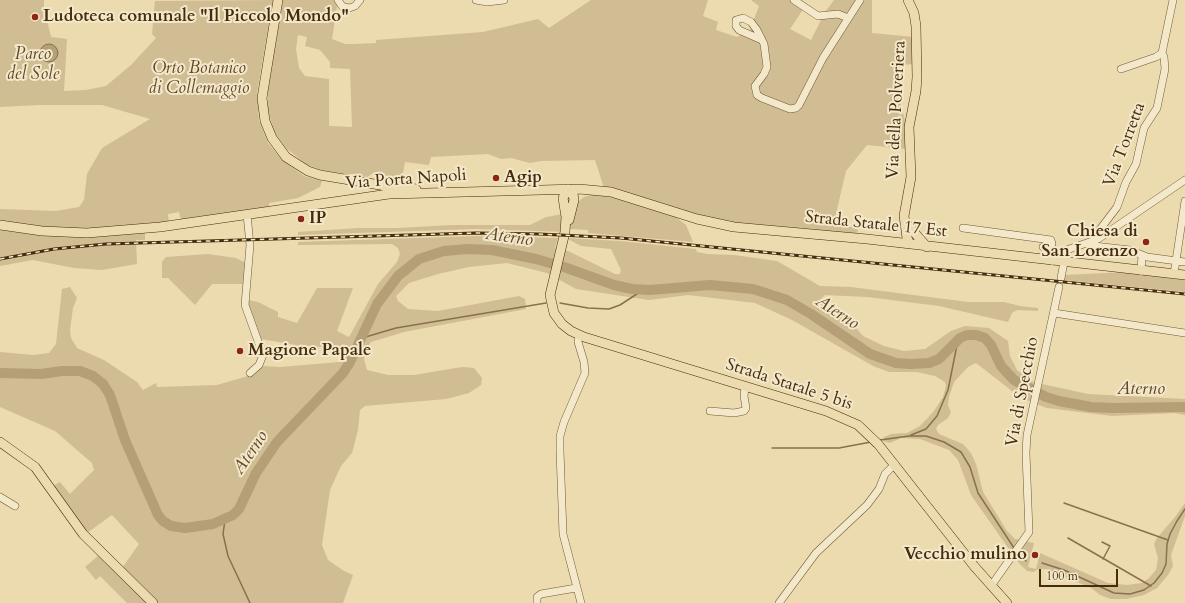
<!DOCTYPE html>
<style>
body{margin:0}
#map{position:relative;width:1185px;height:603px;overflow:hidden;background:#ecdbae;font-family:Cardo,serif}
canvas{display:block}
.scale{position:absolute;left:1039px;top:569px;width:79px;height:18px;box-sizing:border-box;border:2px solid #462b0d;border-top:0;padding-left:5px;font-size:12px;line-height:14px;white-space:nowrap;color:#462b0d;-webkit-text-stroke:3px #f3e8ca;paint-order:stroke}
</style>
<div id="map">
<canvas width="1185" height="603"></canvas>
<div class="scale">100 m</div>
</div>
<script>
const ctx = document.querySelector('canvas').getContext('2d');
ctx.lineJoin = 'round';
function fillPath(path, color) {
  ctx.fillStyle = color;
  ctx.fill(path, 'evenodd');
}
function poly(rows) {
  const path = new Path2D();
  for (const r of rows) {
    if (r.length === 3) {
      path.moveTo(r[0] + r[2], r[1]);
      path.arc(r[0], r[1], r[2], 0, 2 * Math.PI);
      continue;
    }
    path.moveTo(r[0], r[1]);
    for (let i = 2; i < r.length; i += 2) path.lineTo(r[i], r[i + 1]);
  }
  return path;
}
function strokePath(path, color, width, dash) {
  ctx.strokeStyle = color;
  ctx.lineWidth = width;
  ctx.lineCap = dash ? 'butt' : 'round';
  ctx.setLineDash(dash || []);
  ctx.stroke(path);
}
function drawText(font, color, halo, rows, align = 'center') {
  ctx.font = font + ' Cardo,serif';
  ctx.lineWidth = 4;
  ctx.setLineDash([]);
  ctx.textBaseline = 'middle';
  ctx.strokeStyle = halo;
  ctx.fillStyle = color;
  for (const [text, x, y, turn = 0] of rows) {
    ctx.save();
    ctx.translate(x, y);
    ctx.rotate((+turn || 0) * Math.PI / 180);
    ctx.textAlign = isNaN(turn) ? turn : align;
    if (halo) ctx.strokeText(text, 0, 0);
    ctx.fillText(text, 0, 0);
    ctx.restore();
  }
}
fillPath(poly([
 [0,0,44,0,44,7,51,37,67,39,64,91,86,90,106,86,131,65,156,38,152,34,155,1,273,0,257,92,259,121,268,143,281,159,304,176,322,181,320,187,298,198,269,203,269,207,181,221,179,212,168,214,169,223,145,232,145,240,136,240,137,264,102,270,74,268,33,260,0,266,0,209,56,211,79,207,84,200,87,174,102,148,150,119,102,105,39,105,0,107],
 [283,0,338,0,332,39,345,44,354,44,376,43,376,40,483,32,538,19,549,28,591,0,708,0,703,16,718,22,716,30,737,37,750,30,759,6,751,0,791,0,804,8,790,29,811,40,825,12,834,0,872,0,872,33,914,37,914,64,900,65,897,88,906,125,907,149,867,145,846,171,834,222,858,229,857,235,727,223,604,188,595,160,541,161,530,163,511,158,501,159,488,154,431,157,429,165,405,162,402,178,372,174,367,177,321,170,306,164,286,148,275,133,268,111,268,85],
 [298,35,307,37,305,46,320,50,330,62,330,68,350,69,352,127,329,126,329,79,305,76,299,68,296,49],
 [594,194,611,197,673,215,686,225,693,242,588,233,588,230,569,229,568,232,476,229,298,235,298,232,358,228,399,228,451,225,530,225,546,217,563,214,584,197],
 [476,236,558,238,555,248,568,251,615,274,620,274,621,270,611,249,581,246,566,238,620,241,696,249,697,252,707,254,734,255,777,261,820,286,851,287,968,302,1004,302,1020,306,1038,308,1038,311,1017,310,1012,313,1008,322,939,306,867,297,825,295,821,299,824,303,847,317,863,336,884,346,904,351,925,349,951,331,965,326,989,328,1008,341,1010,356,1017,370,1033,382,1088,394,1185,399,1185,415,1175,413,1112,416,1047,408,1021,398,976,363,968,367,954,382,949,397,948,405,951,412,948,418,938,425,936,429,939,434,963,444,971,453,976,464,983,492,1007,531,1015,539,1034,543,1028,567,1036,569,1040,553,1108,583,1127,585,1142,583,1149,578,1156,570,1158,558,1154,544,1157,538,1175,517,1185,503,1185,516,1171,555,1173,566,1168,575,1157,588,1144,595,1126,599,1111,599,1100,595,1091,588,1047,569,1039,569,1033,572,1027,571,1018,562,971,495,958,460,949,450,920,439,901,438,890,443,883,441,884,437,891,434,907,433,920,426,934,411,943,397,946,386,945,382,935,376,917,372,889,372,873,366,792,320,755,303,688,295,649,300,576,289,547,273,507,263,469,267,438,274,409,283,396,296,398,301,408,309,438,311,519,296,525,299,526,309,404,332,371,342,366,350,364,359,367,370,388,375,414,375,462,367,474,368,482,378,481,385,469,393,446,399,365,406,360,410,358,430,352,453,341,466,330,490,322,545,328,560,344,571,353,575,343,603,158,603,122,568,139,544,112,515,87,533,53,486,60,482,70,494,94,470,92,463,55,431,0,407,0,352,33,355,49,353,56,344,62,289,70,287,77,298,73,308,70,330,71,338,77,348,104,360,137,382,143,390,156,383,157,387,217,385,248,376,262,366,280,367,339,362,346,348,301,346,261,339,248,309,248,300,258,302,278,312,278,317,297,323,317,288,353,288,337,331,349,337,378,284,397,262,400,254,398,248,392,244,298,245,298,242],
 [208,254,236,258,246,263,243,284,212,284,195,305,168,278,162,278,162,262,166,257],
 [1126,272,1185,278,1185,292,1064,280,1065,275],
 [99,555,149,603,127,603,100,576,96,580,85,567]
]), '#d0bd93');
const water = poly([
 [49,53,9]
]);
fillPath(water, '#b49f77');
strokePath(water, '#88714d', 1);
strokePath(poly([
 [560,303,588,308,609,309,620,305,643,290],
 [362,338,396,328,546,303],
 [911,435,926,429,937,416,948,390,957,345,964,336],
 [880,440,909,436,926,436,944,442,961,452,970,467,978,493,1014,548],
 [772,448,839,448,871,442],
 [1064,503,1168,540],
 [225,520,223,534,228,556,250,603],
 [1068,538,1151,586],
 [1102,542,1110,546,1103,559],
 [1018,554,1026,561],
 [1042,563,1064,570,1114,593,1130,594,1144,590,1154,583,1162,573,1166,564,1167,544,1170,534,1177,521,1185,509]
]), '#88714d', 1.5);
strokePath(poly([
 [0,373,41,374,62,371,80,371,93,376,103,384,110,395,125,440,158,515,163,521,171,526,185,528,213,524,233,515,239,509,256,473,277,442,343,373,350,362,377,304,398,276,419,259,444,251,467,249,492,250,536,259,564,267,614,285,632,289,650,290,710,285,753,289,787,300,811,314,870,354,896,363,911,364,929,363,939,359,960,338,967,335,976,335,985,338,991,345,1001,366,1014,380,1046,397,1059,401,1091,407,1113,408,1185,407]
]), '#b49f77', 10);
const minor = poly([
 [338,0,342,6,349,8,355,6,360,0],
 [476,0,487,2,504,0],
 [794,0,818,16,838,14,848,18],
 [762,40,739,30,736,26,736,20,743,18,751,22,757,30,764,44,767,67,764,74,755,86,757,95,762,98,790,109,796,108,799,105,823,58,860,0],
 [1121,69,1156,57,1162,53,1173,0],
 [247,214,250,245,245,305,263,355,259,365,250,373],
 [963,228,1051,240,1052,244,1043,247,1054,256],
 [1095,241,1095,236,1117,207,1126,182,1136,164,1144,128,1157,108,1165,69,1164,57,1162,53],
 [1088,244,1094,246,1130,250,1147,257,1185,262],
 [1052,261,1053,257,1061,252,1098,239,1185,180],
 [1141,271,1142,255],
 [1174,274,1185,201],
 [1061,278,1064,262],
 [1054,313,1185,333],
 [579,335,578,342,584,362,585,373,564,422,560,436,560,451,563,534,581,603],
 [710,411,734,413,744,411,746,408,744,396,745,387],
 [0,497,15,506],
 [991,586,1029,532,1026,453,1027,435,1059,287],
 [537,603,537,597,541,594,576,588],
 [779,603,816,553,867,505,879,489,885,474,895,464]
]);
const major = poly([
 [278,0,262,98,265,121,272,138,286,157,308,171,320,175,380,185,387,187,393,194],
 [908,0,914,13,916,26,917,77,916,91,909,127,911,177,904,216,907,238,910,244],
 [383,183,416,189],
 [568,189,563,198,566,217,565,232,550,295,554,313,562,324,571,331,584,337,826,411,858,425,878,444,974,566,1007,603],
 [568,189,573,194,574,200,569,220],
 [906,223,927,247],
 [0,225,42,231,87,233,160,227,389,194,579,189,611,192,697,219,734,227,867,239,1185,275],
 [0,442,35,467,83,534,153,603]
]);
strokePath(minor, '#705735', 8);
strokePath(major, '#462b0d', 10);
strokePath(minor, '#f3e8ca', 7);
strokePath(major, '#ecdbae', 9);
const rail = poly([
 [0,259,54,249,106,244,476,233,539,234,621,238,1185,294]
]);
strokePath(rail, '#462b0d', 3);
strokePath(rail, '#f3e8ca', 1.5, [4.5]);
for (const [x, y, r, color] of [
 [35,17,4,"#8f2418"],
 [496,178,4,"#8f2418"],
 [301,219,4,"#8f2418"],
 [1146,242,4,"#8f2418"],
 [240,351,4,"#8f2418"],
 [1035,555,4,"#8f2418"]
]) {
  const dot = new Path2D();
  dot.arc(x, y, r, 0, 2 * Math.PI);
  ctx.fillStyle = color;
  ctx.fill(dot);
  strokePath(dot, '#f3e8ca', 1.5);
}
drawText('bold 17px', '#462b0d', '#f3e8ca', [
 ["Ludoteca comunale \"Il Piccolo Mondo\"",43,17],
 ["Agip",504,178],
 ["IP",309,219],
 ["Chiesa di",1138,232,"right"],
 ["San Lorenzo",1138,252,"right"],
 ["Magione Papale",248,351],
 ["Vecchio mulino",1027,555,"right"]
], 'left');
drawText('italic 17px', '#624828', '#f3e8ca', [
 ["Parco",33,55],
 ["del Sole",33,75],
 ["Orto Botanico",199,69],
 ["di Collemaggio",199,89]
]);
drawText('17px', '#462b0d', '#f3e8ca', [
 ["Via della Polveriera",897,110,-87],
 ["Via Torretta",1125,145,-69],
 ["Via Porta Napoli",406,180,-4],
 ["Strada Statale 17 Est",876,225,6],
 ["Strada Statale 5 bis",789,385,18],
 ["Via di Specchio",1023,392,-79]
]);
drawText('italic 18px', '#624828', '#f3e8ca', [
 ["Aterno",509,238,8],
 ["Aterno",837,313,33],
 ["Aterno",1141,390],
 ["Aterno",251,453,-56]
]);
</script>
